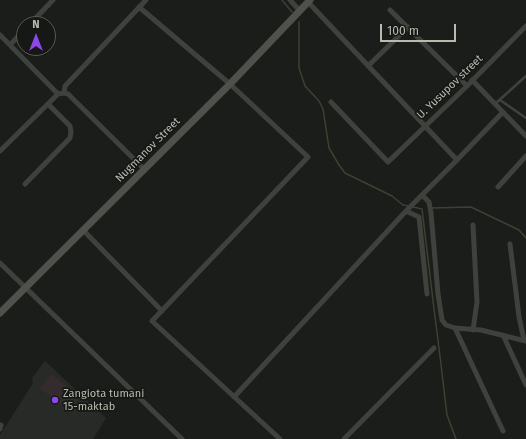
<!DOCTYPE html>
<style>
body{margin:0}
#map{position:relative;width:526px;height:439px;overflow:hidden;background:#1b1d1b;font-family:"Fira Sans",sans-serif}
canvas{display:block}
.north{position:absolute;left:16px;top:16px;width:40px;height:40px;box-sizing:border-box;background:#161816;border:1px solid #565a53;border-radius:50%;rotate:0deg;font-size:11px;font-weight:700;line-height:16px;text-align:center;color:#b6bcae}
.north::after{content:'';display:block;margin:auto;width:14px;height:18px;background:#8b47e9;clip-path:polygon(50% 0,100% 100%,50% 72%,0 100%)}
.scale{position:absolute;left:380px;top:24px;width:76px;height:18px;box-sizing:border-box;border:2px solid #b6bcae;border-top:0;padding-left:5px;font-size:12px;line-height:14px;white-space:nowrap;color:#b6bcae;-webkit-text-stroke:3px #161816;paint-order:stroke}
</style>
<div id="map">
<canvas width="526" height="439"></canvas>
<div class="north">N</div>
<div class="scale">100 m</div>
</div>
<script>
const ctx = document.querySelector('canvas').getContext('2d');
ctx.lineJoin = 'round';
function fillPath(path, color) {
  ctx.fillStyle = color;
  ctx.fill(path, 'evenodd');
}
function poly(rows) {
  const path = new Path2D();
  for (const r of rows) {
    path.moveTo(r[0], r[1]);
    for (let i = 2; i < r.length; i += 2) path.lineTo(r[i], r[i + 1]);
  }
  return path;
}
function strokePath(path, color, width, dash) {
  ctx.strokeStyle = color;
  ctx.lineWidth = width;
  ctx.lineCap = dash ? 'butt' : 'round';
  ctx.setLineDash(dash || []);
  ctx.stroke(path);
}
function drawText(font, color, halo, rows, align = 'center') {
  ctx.font = font + ' "Fira Sans",sans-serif';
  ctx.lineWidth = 3.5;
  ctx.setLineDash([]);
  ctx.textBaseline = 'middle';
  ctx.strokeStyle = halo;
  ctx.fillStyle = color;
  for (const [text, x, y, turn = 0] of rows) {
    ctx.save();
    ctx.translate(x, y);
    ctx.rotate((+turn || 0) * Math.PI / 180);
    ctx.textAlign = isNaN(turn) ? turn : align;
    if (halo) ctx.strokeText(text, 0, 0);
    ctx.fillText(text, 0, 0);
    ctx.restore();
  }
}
fillPath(poly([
 [45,361,106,418,93,439,0,439,0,435,33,383,32,378]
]), '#282a27');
fillPath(poly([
 [52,374,80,397,68,411,40,388]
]), '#342b2d');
strokePath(poly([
 [282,0,292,12],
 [299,22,299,68,305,86,319,101,323,109,329,148,339,165,345,173,392,196,403,205,409,206],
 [413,207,422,209,434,309,439,348,447,415,456,439],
 [432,208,471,207,519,230,526,238]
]), '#3e4131', 1.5);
strokePath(poly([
 [500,100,526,118],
 [495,104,526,76]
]), '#3e423c', 2.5);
strokePath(poly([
 [290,0,300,11],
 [308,2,457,160],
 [139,7,230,84,308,157,152,321,280,439],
 [390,10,467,86],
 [30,24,53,0],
 [0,35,58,94],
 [10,45,24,30],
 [368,66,408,27],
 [472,80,526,136],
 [64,93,65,86,67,84,146,0],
 [331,102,388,162,467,86,526,26],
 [0,151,58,94,64,93,68,94,144,169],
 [25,184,70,138,71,132,70,126,48,104],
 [498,187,526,156],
 [422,195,429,202,431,213,438,294,442,320,446,325,455,328,481,330,526,341],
 [406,211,419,217,427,294],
 [83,230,162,311],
 [510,244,519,317,524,340],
 [0,263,182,439],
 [455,328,503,431],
 [473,330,477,302,473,225],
 [503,335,526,385],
 [234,397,407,210,457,160,503,112],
 [0,429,1,425],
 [344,439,434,348]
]), '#3e423c', 5);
strokePath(poly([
 [0,313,230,84,310,0]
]), '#4e524a', 7);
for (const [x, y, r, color] of [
 [55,400,4,"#8b47e9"]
]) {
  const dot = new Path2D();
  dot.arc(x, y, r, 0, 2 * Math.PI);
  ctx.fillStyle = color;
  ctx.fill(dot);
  strokePath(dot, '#161816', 1.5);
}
drawText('11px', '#b6bcae', '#161816', [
 ["U. Yusupov street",450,87,-44],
 ["Nugmanov Street",148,150,-45]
]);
drawText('11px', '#b6bcae', '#161816', [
 ["Zangiota tumani",63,394],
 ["15-maktab",63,407]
], 'left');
</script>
